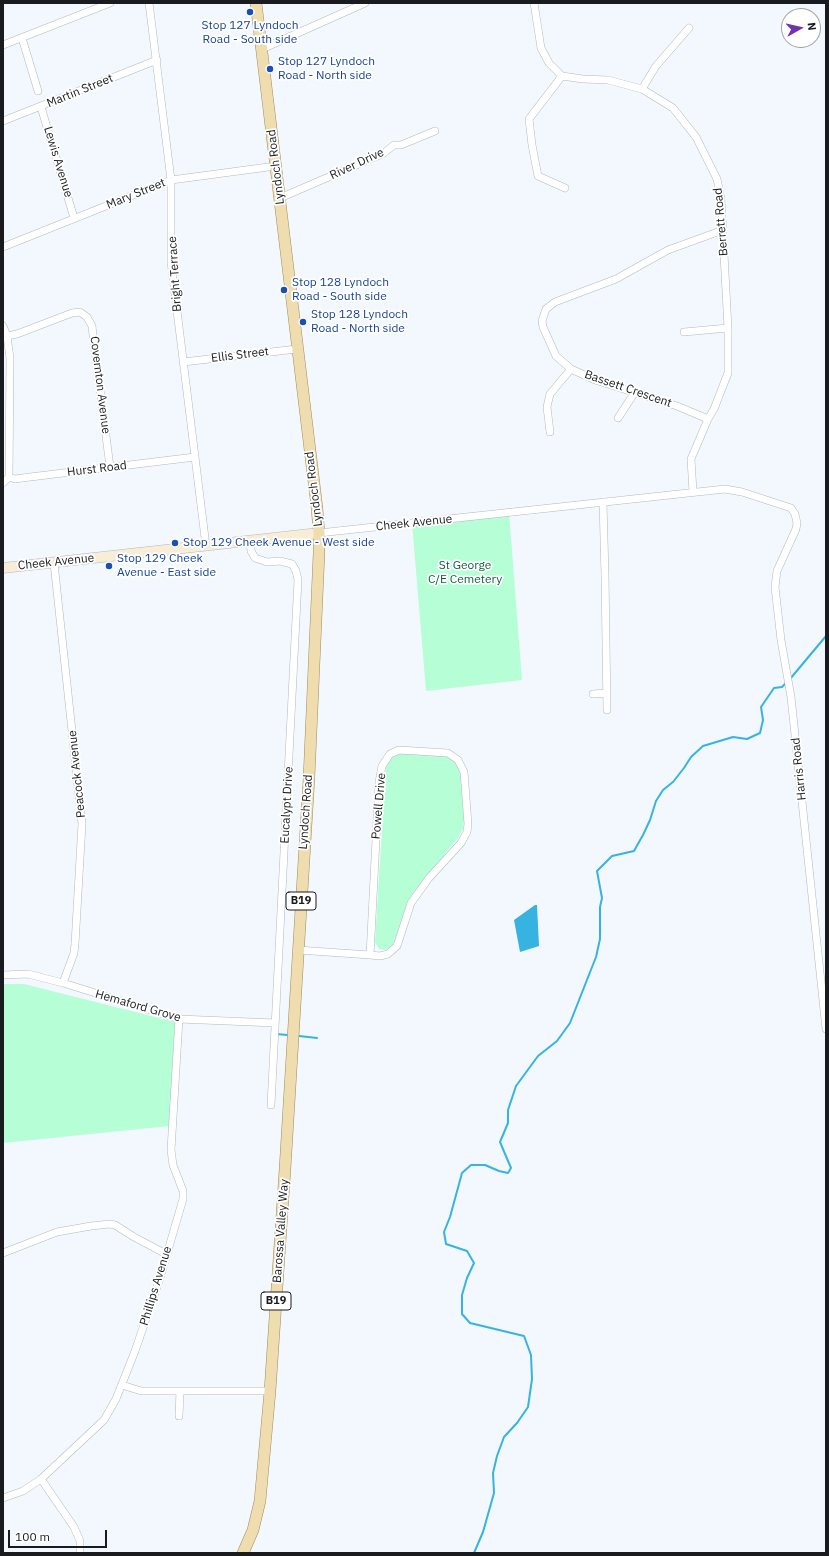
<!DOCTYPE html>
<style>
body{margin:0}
#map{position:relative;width:829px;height:1556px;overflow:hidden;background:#f3f8fe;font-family:"IBM Plex Sans",sans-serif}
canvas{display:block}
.frame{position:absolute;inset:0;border:4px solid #191b1e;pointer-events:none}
.north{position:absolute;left:781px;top:8px;width:40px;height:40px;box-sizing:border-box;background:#fff;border:1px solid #a3a4a5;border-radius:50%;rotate:82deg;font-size:11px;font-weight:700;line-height:16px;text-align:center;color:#191b1e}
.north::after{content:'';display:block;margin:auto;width:14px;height:18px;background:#7134aa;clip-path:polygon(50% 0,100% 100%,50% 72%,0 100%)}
.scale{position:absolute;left:8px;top:1530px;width:99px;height:18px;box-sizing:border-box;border:2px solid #191b1e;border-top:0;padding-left:5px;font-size:12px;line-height:14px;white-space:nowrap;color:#191b1e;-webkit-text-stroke:3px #fff;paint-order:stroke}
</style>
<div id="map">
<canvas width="829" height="1556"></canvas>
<div class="frame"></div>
<div class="north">N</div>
<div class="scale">100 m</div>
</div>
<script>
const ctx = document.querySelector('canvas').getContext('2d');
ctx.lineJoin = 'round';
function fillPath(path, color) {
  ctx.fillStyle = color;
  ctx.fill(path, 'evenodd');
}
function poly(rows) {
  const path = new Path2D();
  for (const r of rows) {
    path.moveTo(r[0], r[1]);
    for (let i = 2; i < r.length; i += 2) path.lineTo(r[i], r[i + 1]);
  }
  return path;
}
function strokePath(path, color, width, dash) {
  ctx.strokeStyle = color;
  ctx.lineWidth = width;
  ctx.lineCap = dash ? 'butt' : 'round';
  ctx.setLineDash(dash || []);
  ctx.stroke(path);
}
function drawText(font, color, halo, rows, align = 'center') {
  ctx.font = font + ' "IBM Plex Sans",sans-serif';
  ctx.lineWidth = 3.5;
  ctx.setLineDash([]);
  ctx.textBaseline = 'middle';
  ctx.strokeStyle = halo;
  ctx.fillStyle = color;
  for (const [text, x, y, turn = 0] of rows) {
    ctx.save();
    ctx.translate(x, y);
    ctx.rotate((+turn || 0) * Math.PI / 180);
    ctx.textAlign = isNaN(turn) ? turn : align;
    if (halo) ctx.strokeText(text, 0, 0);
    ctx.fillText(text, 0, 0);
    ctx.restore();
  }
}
fillPath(poly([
 [509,512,522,680,426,691,412,523],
 [400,753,444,755,451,759,457,764,461,772,464,821,463,828,458,838,414,892,408,901,393,945,385,950,379,949,375,942,386,767,389,759],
 [3,984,24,984,175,1022,169,1126,3,1143]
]), '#b6fed5');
fillPath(poly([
 [535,905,537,905,539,946,520,952,514,920]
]), '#37b3e1');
strokePath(poly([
 [790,679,826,636],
 [277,1034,287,1035],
 [299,1036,317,1038],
 [474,1553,483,1532,494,1493,493,1473,497,1456,504,1437,517,1423,528,1407,532,1379,531,1355,524,1336,470,1323,462,1314,462,1295,467,1278,474,1263,467,1251,446,1244,444,1232,450,1217,462,1173,471,1165,485,1165,499,1171,508,1173,511,1168,500,1142,508,1123,508,1110,516,1086,538,1056,557,1041,570,1023,596,957,600,939,600,907,602,898,597,871,612,856,634,851,643,835,650,820,656,801,663,790,673,782,684,768,691,757,703,746,733,737,747,739,760,733,763,720,761,707,774,688,782,687,787,682]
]), '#37b3e1', 2);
const street = poly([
 [149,3,171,180,171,262,206,546],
 [534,3,541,48,549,63,562,76,583,79,608,80,642,89,673,108,696,137,717,179,721,199,728,328,728,373,714,409,708,419,691,459,693,492],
 [22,38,38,91],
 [3,45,110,3],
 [262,49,365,3],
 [562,76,529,119,532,145,538,176,565,188],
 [642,89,656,66,689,28],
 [41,107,74,218],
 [3,121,157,60],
 [280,198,384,153,394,145,401,145,435,131],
 [3,247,171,180,276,166],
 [3,326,7,336,10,358,9,477],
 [684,332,728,328],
 [7,336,17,334,72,313,80,312,87,317,92,326,93,335,110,467],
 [183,362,297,349],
 [618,418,635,392],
 [708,419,677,406,595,380,571,369,556,356,543,327,542,321,546,309,555,302,616,279,668,250,723,230],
 [550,432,547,407,550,394,571,369],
 [3,483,9,477,15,479,22,478,195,457],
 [603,502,605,575,607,710],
 [319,533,725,489,742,492,791,508,795,514,797,523,796,529,777,571,775,587,781,640,791,697,826,1029],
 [250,541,251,551,255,558,267,562,280,561,292,564,296,571,298,580,271,1105],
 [54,563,82,824,75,944,74,953,63,983],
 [593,694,607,693],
 [298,950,370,955,380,956,388,954,397,946,411,903,429,878,461,843,467,832,468,824,464,772,458,760,448,753,399,750,390,754,382,766,379,782,370,955],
 [3,975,28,974,63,983,179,1019,275,1023],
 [3,1253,57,1232,91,1226,110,1224,115,1225,134,1237,166,1254],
 [122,1385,141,1391,270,1391],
 [179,1416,180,1391],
 [41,1479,74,1527,80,1541,80,1553],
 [3,1498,23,1491,41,1479,104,1420,116,1399,135,1351,160,1278,183,1199,183,1191,173,1165,171,1150,179,1019]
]);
const secondary = poly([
 [3,568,319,533]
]);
const primary = poly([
 [243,1553,253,1530,260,1501,270,1391,285,1169,309,778,319,553,319,533,317,508,256,3]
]);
strokePath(street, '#b2b8bf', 8);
strokePath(secondary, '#b2b8bf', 11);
strokePath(primary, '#9e8b5a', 12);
strokePath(street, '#fff', 7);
strokePath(secondary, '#f8eed7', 10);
strokePath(primary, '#f0ddaf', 11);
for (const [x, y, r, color] of [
 [250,12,4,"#1a4fb4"],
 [270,69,4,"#1a4fb4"],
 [284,290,4,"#1a4fb4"],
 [303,322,4,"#1a4fb4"],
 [175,543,4,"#1a4fb4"],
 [109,566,4,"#1a4fb4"]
]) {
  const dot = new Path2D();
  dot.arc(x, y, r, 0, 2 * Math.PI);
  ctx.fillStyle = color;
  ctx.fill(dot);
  strokePath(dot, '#fff', 1.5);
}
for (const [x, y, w] of [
 [301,901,30],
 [276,1301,30]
]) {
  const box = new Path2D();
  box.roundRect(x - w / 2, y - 9, w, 18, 3);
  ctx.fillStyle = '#fff';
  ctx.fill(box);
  strokePath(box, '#191b1e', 1);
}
drawText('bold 11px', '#191b1e', null, [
 ["B19",301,901],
 ["B19",276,1301]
]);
drawText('12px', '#164399', '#fff', [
 ["Stop 127 Lyndoch",250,26,"center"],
 ["Road - South side",250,40,"center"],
 ["Stop 127 Lyndoch",278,62],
 ["Road - North side",278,76],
 ["Stop 128 Lyndoch",292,283],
 ["Road - South side",292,297],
 ["Stop 128 Lyndoch",311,315],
 ["Road - North side",311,329],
 ["Stop 129 Cheek Avenue - West side",183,543],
 ["Stop 129 Cheek",117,559],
 ["Avenue - East side",117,573]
], 'left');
drawText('12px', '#191b1e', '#fff', [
 ["Martin Street",80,91,-22],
 ["Lewis Avenue",58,162,73],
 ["River Drive",357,164,-25],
 ["Lyndoch Road",276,167,-97],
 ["Mary Street",136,194,-22],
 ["Berrett Road",721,222,-95],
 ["Bright Terrace",175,274,-94],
 ["Ellis Street",240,355,-7],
 ["Covernton Avenue",100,385,83],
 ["Bassett Crescent",628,389,19],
 ["Hurst Road",97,469,-7],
 ["Lyndoch Road",314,489,-97],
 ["Cheek Avenue",414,523,-6],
 ["Cheek Avenue",56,562,-6],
 ["Harris Road",799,769,-96],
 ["Peacock Avenue",77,774,-96],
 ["Eucalypt Drive",287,805,-87],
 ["Powell Drive",379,806,-85],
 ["Lyndoch Road",306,812,-86],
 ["Hemaford Grove",138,1006,16],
 ["Barossa Valley Way",281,1231,-86],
 ["Phillips Avenue",156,1286,-73]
]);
drawText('12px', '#0a5d3b', '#fff', [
 ["St George",465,566],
 ["C/E Cemetery",465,580]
]);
</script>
